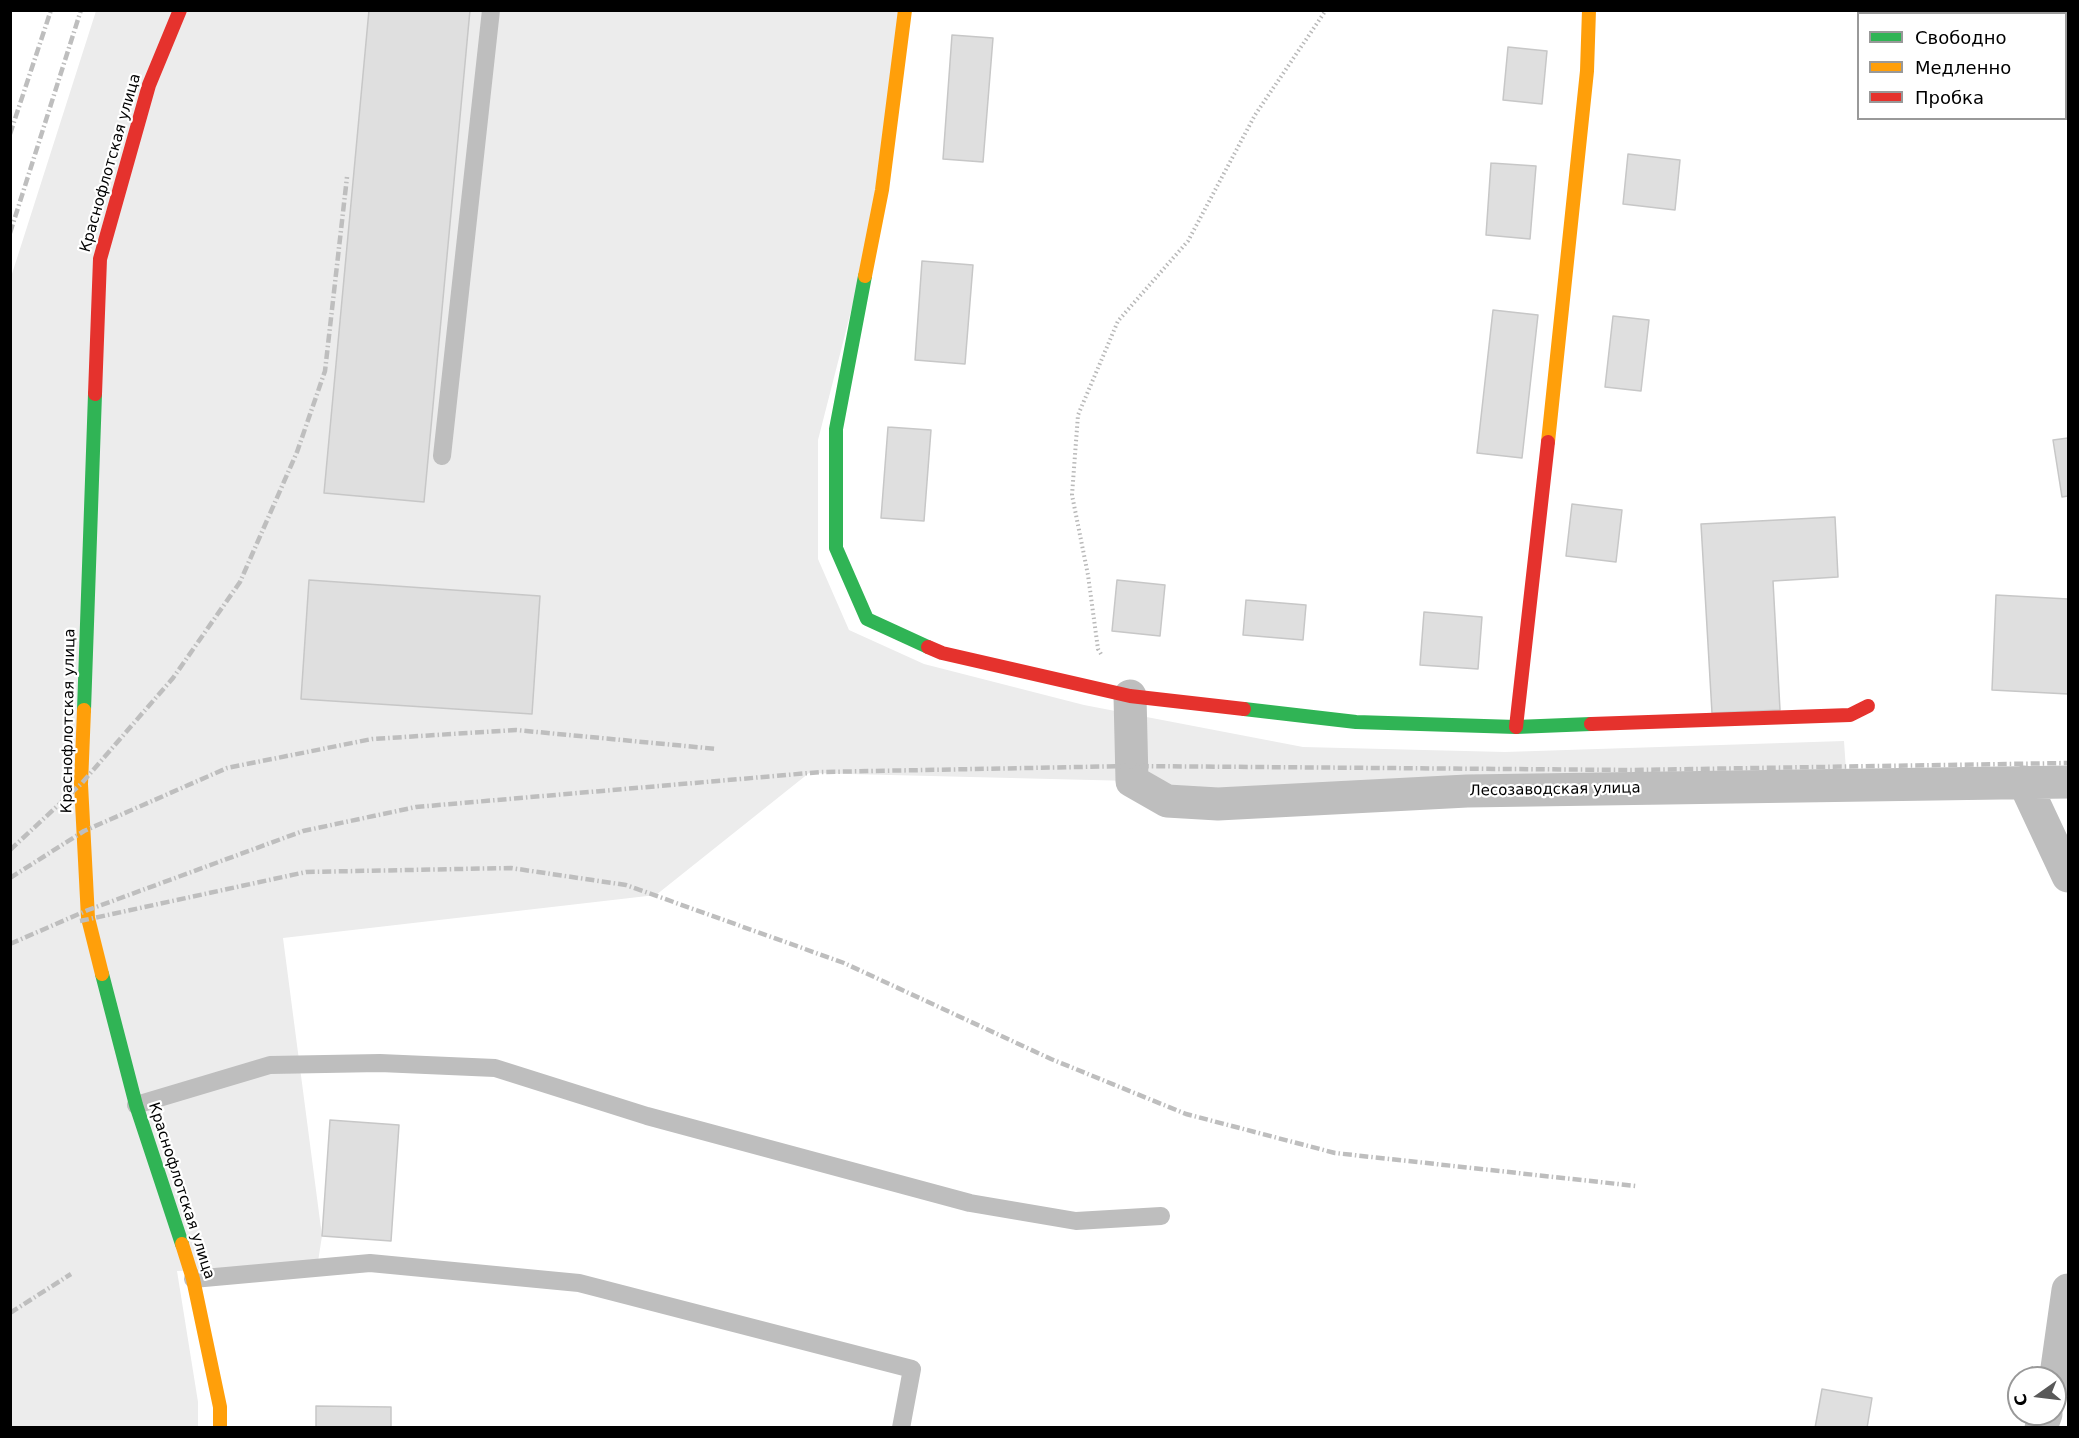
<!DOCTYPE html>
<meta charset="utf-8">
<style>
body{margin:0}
#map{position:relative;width:2079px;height:1438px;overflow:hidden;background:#fff;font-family:"DejaVu Sans",sans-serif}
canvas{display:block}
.frame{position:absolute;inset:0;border:12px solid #000;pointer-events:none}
.legend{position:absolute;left:1857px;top:12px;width:210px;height:108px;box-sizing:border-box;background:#fff;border:2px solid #999;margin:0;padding:8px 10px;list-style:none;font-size:18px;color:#000}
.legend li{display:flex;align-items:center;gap:12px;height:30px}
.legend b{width:30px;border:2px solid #999}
.north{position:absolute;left:2007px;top:1366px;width:60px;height:60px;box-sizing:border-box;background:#fff;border:2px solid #999;border-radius:50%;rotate:256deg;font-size:16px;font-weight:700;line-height:24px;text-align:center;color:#000}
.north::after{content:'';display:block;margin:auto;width:21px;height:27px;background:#595959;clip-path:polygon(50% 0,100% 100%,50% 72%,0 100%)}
</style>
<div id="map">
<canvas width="2079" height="1438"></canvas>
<div class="frame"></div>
<ul class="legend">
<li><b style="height:8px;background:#30b455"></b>Свободно</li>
<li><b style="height:8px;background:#ff9f0a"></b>Медленно</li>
<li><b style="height:8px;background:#e5322d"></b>Пробка</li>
</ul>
<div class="north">С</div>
</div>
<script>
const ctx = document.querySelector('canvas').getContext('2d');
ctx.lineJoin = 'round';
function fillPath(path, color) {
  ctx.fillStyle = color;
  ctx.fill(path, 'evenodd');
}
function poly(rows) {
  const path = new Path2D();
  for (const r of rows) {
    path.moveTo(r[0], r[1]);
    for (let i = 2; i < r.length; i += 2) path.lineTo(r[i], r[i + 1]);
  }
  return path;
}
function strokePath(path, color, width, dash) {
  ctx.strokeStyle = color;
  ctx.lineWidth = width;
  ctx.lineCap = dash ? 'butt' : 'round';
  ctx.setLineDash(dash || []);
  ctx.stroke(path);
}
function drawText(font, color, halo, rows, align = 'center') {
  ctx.font = font + ' "DejaVu Sans",sans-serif';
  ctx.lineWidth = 4.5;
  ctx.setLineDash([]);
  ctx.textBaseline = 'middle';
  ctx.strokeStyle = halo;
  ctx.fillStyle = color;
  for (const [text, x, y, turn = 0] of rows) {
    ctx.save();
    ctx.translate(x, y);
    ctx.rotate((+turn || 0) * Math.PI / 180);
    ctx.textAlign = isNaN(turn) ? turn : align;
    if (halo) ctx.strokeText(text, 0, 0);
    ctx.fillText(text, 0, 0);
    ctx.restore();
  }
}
fillPath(poly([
 [96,11,905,11,882,190,818,440,818,559,849,630,924,664,1084,705,1303,747,1505,752,1844,741,1847,785,1223,804,1132,781,809,773,656,895,283,938,322,1236,317,1268,177,1271,198,1402,198,1427,11,1428,11,277]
]), '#ececec');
const building = poly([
 [369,10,470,10,424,502,324,493,369,10],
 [952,35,993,38,983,162,943,159,952,35],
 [1508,47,1547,51,1542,104,1503,100,1508,47],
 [1628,154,1680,160,1675,210,1623,204,1628,154],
 [1491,163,1536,166,1530,239,1486,235,1491,163],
 [922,261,973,265,965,364,915,360,922,261],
 [1493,310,1538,315,1522,458,1477,453,1493,310],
 [1613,316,1649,320,1641,391,1605,387,1613,316],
 [888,427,931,430,924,521,881,518,888,427],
 [2068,438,2068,496,2062,497,2053,440,2068,438],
 [1572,504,1622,510,1616,562,1566,556,1572,504],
 [1835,517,1838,577,1773,581,1780,710,1712,713,1701,524,1835,517],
 [309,580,540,596,532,714,301,699,309,580],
 [1117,580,1165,585,1160,636,1112,631,1117,580],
 [1996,595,2068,599,2068,694,1992,690,1996,595],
 [1246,600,1306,605,1303,640,1243,635,1246,600],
 [1424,612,1482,617,1478,669,1420,665,1424,612],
 [330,1120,399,1125,391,1241,322,1236,330,1120],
 [1822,1389,1872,1398,1867,1428,1815,1428,1822,1389],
 [316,1406,391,1407,391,1428,316,1428,316,1406]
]);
fillPath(building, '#dfdfdf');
strokePath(building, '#c7c7c7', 1.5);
strokePath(poly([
 [1101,654,1098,649,1088,575,1072,495,1078,415,1118,321,1188,241,1255,115,1326,10]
]), '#b9b9b9', 4, [1.5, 3]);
strokePath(poly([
 [442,456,491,10],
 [136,1105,270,1065,380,1063,495,1068,647,1116,970,1203,1076,1221,1161,1216],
 [193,1279,370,1263,579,1283,912,1369,901,1428]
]), '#bebebe', 18);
strokePath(poly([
 [1130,696,1132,781,1167,801,1218,804,1467,791,2068,782],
 [2024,782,2068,876],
 [2055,1382,2068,1290],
 [2041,1428,2046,1414]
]), '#bebebe', 33);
strokePath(poly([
 [865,276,836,429,836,548,867,619,928,647],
 [1244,709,1356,722,1516,727,1591,724],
 [84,710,95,394],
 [102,974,136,1105,182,1244]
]), '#30b455', 14);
strokePath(poly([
 [865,276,882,190,905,10],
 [1548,442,1587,71,1589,10],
 [84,710,81,784,88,918,102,974],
 [182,1244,193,1279,220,1407,220,1428]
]), '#ff9f0a', 14);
strokePath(poly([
 [95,394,100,259,149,85,180,10],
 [928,647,942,653,1130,696,1244,709],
 [1591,724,1850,715,1868,706],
 [1516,727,1548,442]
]), '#e5322d', 14);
strokePath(poly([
 [10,134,51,10],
 [10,233,81,10],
 [10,850,81,784,173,678,240,582,297,452,325,371,347,177],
 [10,878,84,831,227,768,372,739,516,730,717,749],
 [80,921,306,872,511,868,626,885,844,963,1051,1059,1186,1114,1335,1153,1636,1186],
 [10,944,88,910,303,831,416,807,821,772,1131,766,1631,770,2068,763],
 [10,1313,71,1274]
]), '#bebebe', 4.5, [9, 3, 1.5, 3]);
drawText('15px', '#000', '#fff', [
 ["Краснофлотская улица",111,163,-74],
 ["Краснофлотская улица",69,721,-89],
 ["Лесозаводская улица",1555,790,-1],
 ["Краснофлотская улица",181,1191,72]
]);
</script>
